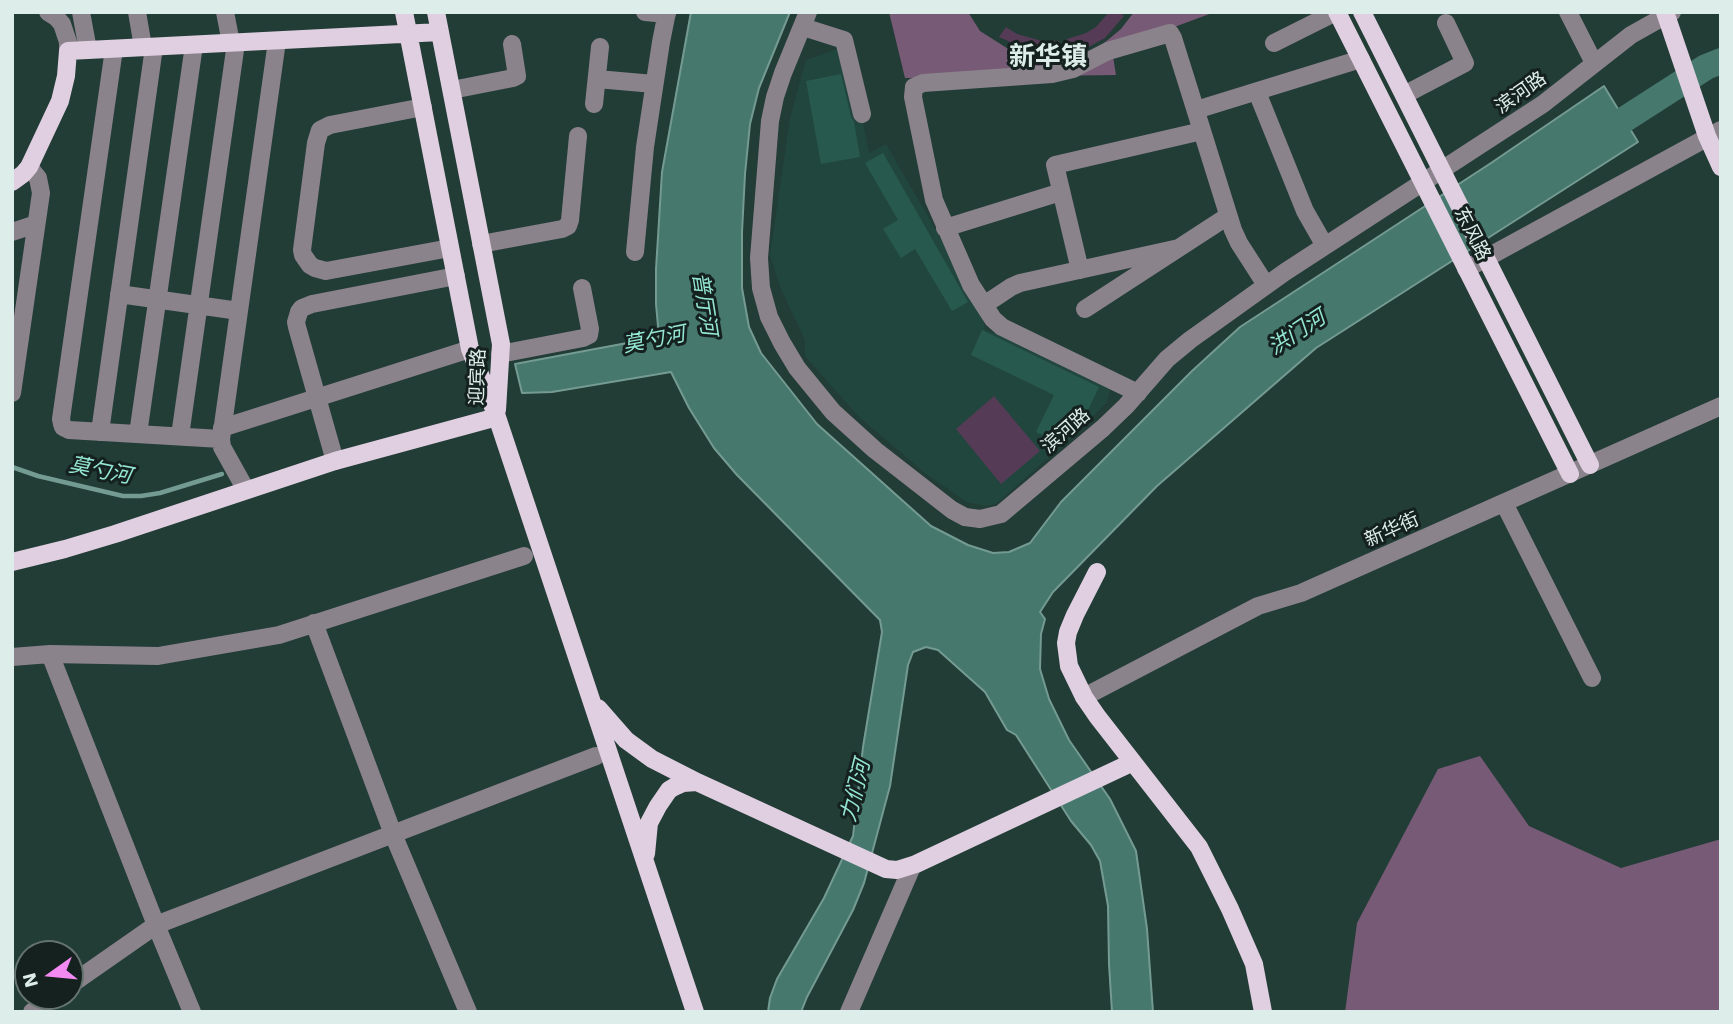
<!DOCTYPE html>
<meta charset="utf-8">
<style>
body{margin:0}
#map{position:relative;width:1733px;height:1024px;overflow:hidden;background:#223c36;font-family:"Work Sans",sans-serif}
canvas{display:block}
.frame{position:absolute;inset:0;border:14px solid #ddede9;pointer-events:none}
.north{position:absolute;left:14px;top:940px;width:70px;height:70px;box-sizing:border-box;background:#15211e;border:2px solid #65736f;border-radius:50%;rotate:255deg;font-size:19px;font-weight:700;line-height:28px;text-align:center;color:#ddede9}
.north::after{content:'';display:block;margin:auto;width:24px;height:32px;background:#f38af2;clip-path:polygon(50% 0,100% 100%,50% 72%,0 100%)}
</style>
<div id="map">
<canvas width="1733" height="1024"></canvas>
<div class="frame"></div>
<div class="north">N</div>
</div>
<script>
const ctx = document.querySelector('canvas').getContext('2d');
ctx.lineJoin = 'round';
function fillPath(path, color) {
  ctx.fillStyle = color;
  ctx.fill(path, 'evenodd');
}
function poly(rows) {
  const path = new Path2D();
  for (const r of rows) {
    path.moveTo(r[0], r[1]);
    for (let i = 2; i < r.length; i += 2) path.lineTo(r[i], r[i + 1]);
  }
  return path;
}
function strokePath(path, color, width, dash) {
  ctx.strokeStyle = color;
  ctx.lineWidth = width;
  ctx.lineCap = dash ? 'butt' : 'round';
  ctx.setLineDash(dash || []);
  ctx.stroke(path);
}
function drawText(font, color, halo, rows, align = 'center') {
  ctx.font = font + ' "Work Sans","Noto Sans SC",sans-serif';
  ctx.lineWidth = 6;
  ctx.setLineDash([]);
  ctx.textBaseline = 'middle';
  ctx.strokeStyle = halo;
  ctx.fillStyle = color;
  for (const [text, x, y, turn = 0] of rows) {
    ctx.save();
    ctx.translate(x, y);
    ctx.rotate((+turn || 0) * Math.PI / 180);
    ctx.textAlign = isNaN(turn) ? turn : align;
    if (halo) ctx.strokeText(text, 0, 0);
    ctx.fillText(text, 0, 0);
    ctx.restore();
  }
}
fillPath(poly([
 [848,45,869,153,886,144,982,310,985,329,1111,385,1107,402,1084,426,996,504,985,506,967,502,926,474,858,416,805,356,805,340,780,287,770,255,790,118,806,60]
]), '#21463e');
fillPath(poly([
 [1109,12,1119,12,1124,16,1105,38,1083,50,1070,54,1067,39,1086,33,1096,27],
 [1006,27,1017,34,1042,41,1059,41,1062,55,1032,52,999,37],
 [994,396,1040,451,1001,484,956,429]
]), '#553b55');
fillPath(poly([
 [889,12,968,12,980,31,1010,50,1036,58,1070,59,1098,48,1121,29,1134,12,1215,12,1112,50,1116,75,905,78],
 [1480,756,1529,826,1621,868,1721,839,1721,1012,1345,1012,1357,923,1438,769]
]), '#775a76');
const water = poly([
 [691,12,790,12,759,88,750,124,745,174,742,232,742,288,749,327,761,353,817,424,931,526,968,545,993,553,1009,552,1030,543,1061,502,1192,371,1240,327,1491,163,1604,86,1638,142,1316,348,1157,486,1053,592,1040,612,1045,619,1041,634,1040,669,1049,699,1069,740,1110,799,1136,851,1147,929,1153,1012,1112,1012,1109,964,1108,906,1100,861,1091,845,1071,821,1016,735,1007,730,985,692,938,650,926,647,913,652,908,665,890,786,864,883,853,910,807,997,801,1012,768,1012,770,998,777,979,824,898,853,836,863,747,882,632,880,620,737,475,714,448,689,408,671,372,552,392,522,393,515,364,659,337,656,304,656,269,662,172,691,12]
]);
fillPath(water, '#47786d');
strokePath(water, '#749b92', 2);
strokePath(poly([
 [12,467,38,476,123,496,141,496,160,493,222,474]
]), '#749b92', 4.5);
strokePath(poly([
 [1594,139,1706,67,1721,61]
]), '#47786d', 26);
fillPath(poly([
 [841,74,851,117,854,122,860,157,821,164,806,81],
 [883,153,968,302,952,311,915,249,901,258,883,229,898,220,865,163],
 [982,330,1099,387,1088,410,1077,405,1059,443,1036,432,1054,395,971,355]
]), '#28594f');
strokePath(poly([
 [48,12,56,17,62,24,68,42,68,51],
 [81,12,88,50],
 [137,12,143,47],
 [225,12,231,43],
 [645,12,667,14],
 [808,12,783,73,775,97,770,121,759,258,761,288,769,317,782,343,797,368,833,412,875,450,952,510,965,517,980,519,1001,514,1103,428,1126,406,1167,359,1190,340,1285,272,1543,104,1631,35,1672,12],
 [1568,12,1594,63],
 [803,27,844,40,862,114],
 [1274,43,1336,12],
 [114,49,61,419,62,424,63,427,69,430,221,439],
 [597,79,654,84],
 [452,90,513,78,517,76,512,44],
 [1257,92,1305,211,1325,246],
 [1404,95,1465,63,1446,23],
 [594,104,600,47],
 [423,107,330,125,320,130,316,143,302,250,303,255,310,265,315,268,326,271,450,248],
 [1196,110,1361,59],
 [945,228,1061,192],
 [12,232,36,224],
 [481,244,562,229,568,226,570,220,578,136],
 [635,252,645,147,661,42,667,12],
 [1466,269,1721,130],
 [1080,270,1055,165,1202,131],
 [119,294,239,311],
 [984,305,1011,287,1020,283,1179,248],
 [1085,309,1228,216],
 [500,354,583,338,589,335,590,329,582,288],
 [12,393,41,193,38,178,29,167],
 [1138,393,1002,327,993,319,971,285,934,200,913,97,914,87,923,83,1052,74,1073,69,1108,51,1170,33,1173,38,1233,230,1239,243,1266,285],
 [222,428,470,349],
 [100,432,154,47],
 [138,434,194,45],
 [180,436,236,43],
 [335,461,297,327,296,322,299,312,302,308,312,304,456,276],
 [246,490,222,447,221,439,277,41],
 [1504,503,1592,678],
 [314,623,393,834,468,1012],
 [12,657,50,654],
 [1084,697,1258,606,1301,593,1721,406],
 [70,985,156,925,596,756],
 [32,1012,55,996],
 [192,1012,156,925,50,654,158,656,279,635,524,556],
 [849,1012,911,869]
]), '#8b838b', 18);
strokePath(poly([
 [404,12,470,349,497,417,695,1012],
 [436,12,501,344,497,410],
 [1337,12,1570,474],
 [1362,12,1590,465],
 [1665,12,1707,136,1721,167],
 [12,182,23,174,29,167,60,101,66,76,68,51,440,32],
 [12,562,65,549,115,534,335,461,497,417],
 [1097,572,1075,615,1068,632,1066,643,1069,666,1084,697,1097,716,1199,847,1230,909,1254,964,1263,1012],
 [598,708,626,740,652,759,697,782,886,869,897,870,916,864,1133,762],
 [646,854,649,823,658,806,669,790,674,787,683,783,697,782]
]), '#e0cfe0', 18);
drawText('19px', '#ddede9', '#15211e', [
 ["滨河路",1521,93,-35],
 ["东风路",1472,234,63],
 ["迎宾路",478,377,-88],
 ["滨河路",1066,431,-41],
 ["新华街",1392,530,-24]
]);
drawText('italic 21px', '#94e7d4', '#15211e', [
 ["普厅河",704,304,81],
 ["洪门河",1297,333,-33],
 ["莫勺河",654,340,-11],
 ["莫勺河",100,471,11],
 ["力们河",856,791,-76]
]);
drawText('bold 26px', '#ddede9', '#15211e', [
 ["新华镇",1048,57]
]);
</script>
